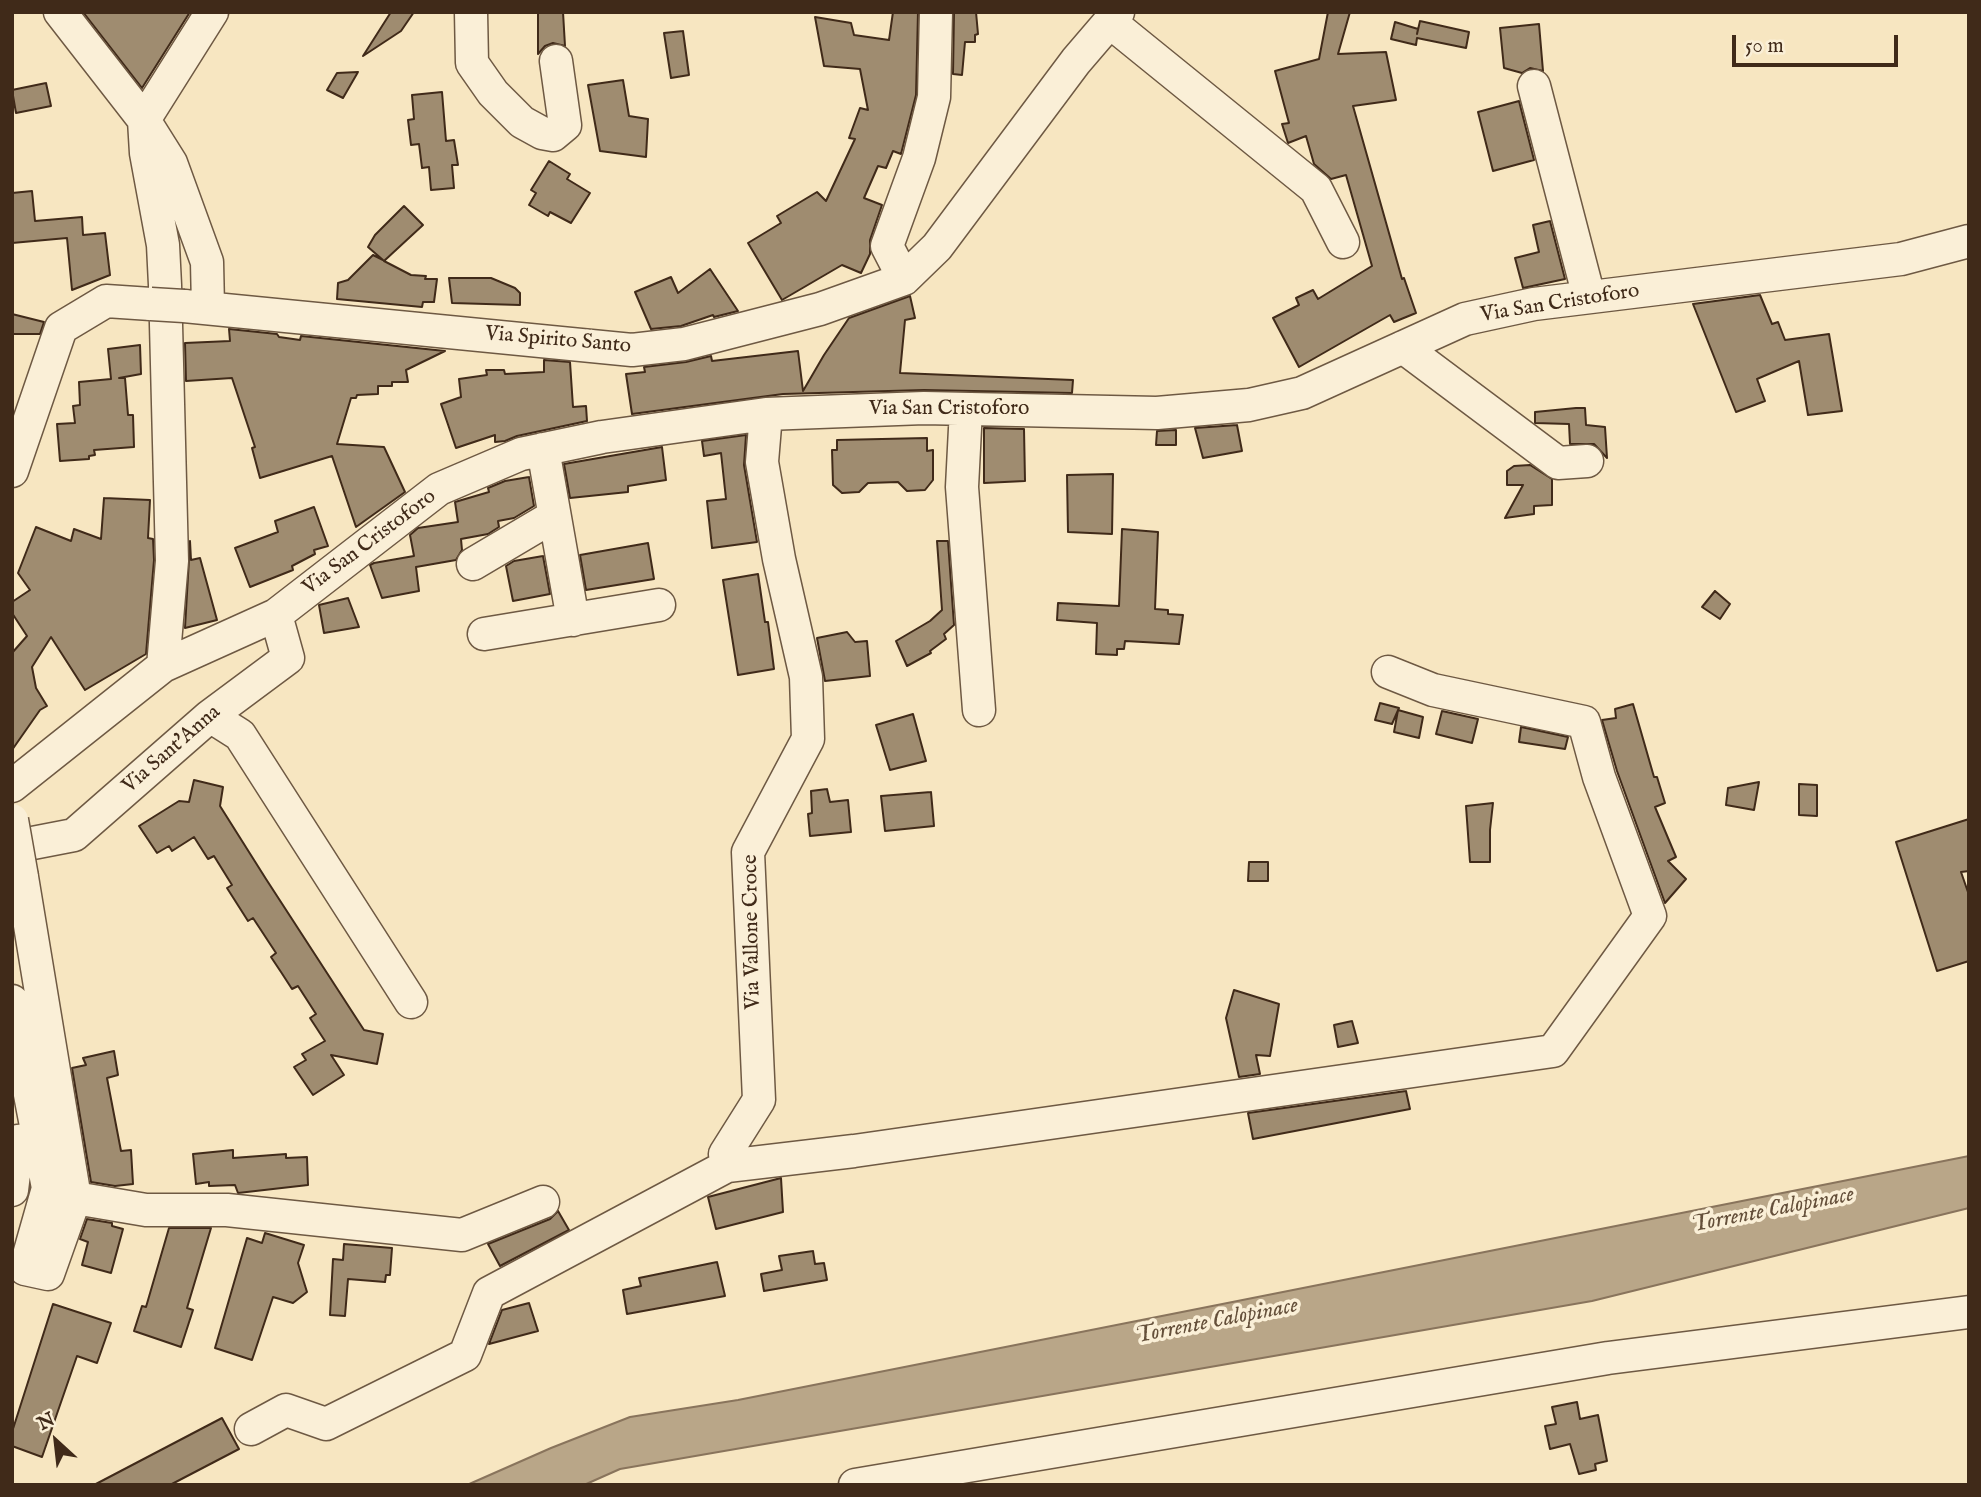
<!DOCTYPE html>
<style>
body{margin:0}
#map{position:relative;width:1981px;height:1497px;overflow:hidden;background:#f7e6c1;font-family:"IM FELL English",serif}
canvas{display:block}
.frame{position:absolute;inset:0;border:14px solid #402a19;pointer-events:none}
.north{position:absolute;left:21px;top:1406px;width:70px;height:70px;-webkit-text-stroke:5px #faefd7;paint-order:stroke;rotate:333deg;font-size:19px;font-weight:700;line-height:28px;text-align:center;color:#402a19}
.north::after{content:'';display:block;margin:auto;width:24px;height:32px;background:#402a19;clip-path:polygon(50% 0,100% 100%,50% 72%,0 100%)}
.scale{position:absolute;left:1732px;top:35px;width:166px;height:32px;box-sizing:border-box;border:4px solid #402a19;border-top:0;padding-left:9px;font-size:21px;line-height:24px;white-space:nowrap;color:#402a19;-webkit-text-stroke:5px #faefd7;paint-order:stroke}
</style>
<div id="map">
<canvas width="1981" height="1497"></canvas>
<div class="frame"></div>
<div class="north">N</div>
<div class="scale">50 m</div>
</div>
<script>
const ctx = document.querySelector('canvas').getContext('2d');
ctx.lineJoin = 'round';
function fillPath(path, color) {
  ctx.fillStyle = color;
  ctx.fill(path, 'evenodd');
}
function poly(rows) {
  const path = new Path2D();
  for (const r of rows) {
    path.moveTo(r[0], r[1]);
    for (let i = 2; i < r.length; i += 2) path.lineTo(r[i], r[i + 1]);
  }
  return path;
}
function strokePath(path, color, width, dash) {
  ctx.strokeStyle = color;
  ctx.lineWidth = width;
  ctx.lineCap = dash ? 'butt' : 'round';
  ctx.setLineDash(dash || []);
  ctx.stroke(path);
}
function drawText(font, color, halo, rows, align = 'center') {
  ctx.font = font + ' "IM FELL English",serif';
  ctx.lineWidth = 7;
  ctx.setLineDash([]);
  ctx.textBaseline = 'middle';
  ctx.strokeStyle = halo;
  ctx.fillStyle = color;
  for (const [text, x, y, turn = 0] of rows) {
    ctx.save();
    ctx.translate(x, y);
    ctx.rotate((+turn || 0) * Math.PI / 180);
    ctx.textAlign = isNaN(turn) ? turn : align;
    if (halo) ctx.strokeText(text, 0, 0);
    ctx.fillText(text, 0, 0);
    ctx.restore();
  }
}
const water = poly([
 [1969,1156,1969,1208,1592,1301,620,1469,584,1485,467,1485,551,1448,630,1417,738,1400,1969,1156]
]);
fillPath(water, '#b9a688');
strokePath(water, '#89745c', 2);
const building = poly([
 [83,12,190,12,142,88,83,12],
 [391,12,414,12,401,31,363,56,391,12],
 [538,12,563,12,565,46,553,43,545,46,538,54,538,12],
 [893,12,918,12,916,95,901,154,893,151,886,168,878,166,864,198,882,205,870,240,870,254,861,273,842,265,782,300,748,243,781,223,777,216,817,192,826,201,855,139,849,138,860,108,868,110,860,69,824,66,815,17,851,23,854,35,889,40,893,12],
 [954,12,976,12,978,34,975,35,975,42,965,42,962,75,953,74,954,12],
 [1328,12,1350,12,1338,54,1386,52,1396,100,1353,106,1402,279,1404,278,1416,313,1394,322,1390,315,1299,367,1273,318,1299,305,1296,298,1313,290,1318,299,1372,266,1346,175,1331,179,1314,164,1306,136,1288,143,1282,124,1289,123,1275,71,1319,59,1328,12],
 [1420,21,1469,32,1466,48,1417,38,1416,45,1391,39,1395,22,1418,29,1417,34,1420,21],
 [1539,24,1543,71,1530,68,1522,73,1504,68,1500,28,1539,24],
 [683,31,689,75,671,78,664,33,683,31],
 [358,72,343,98,327,90,337,73,358,72],
 [623,80,629,116,648,119,646,157,600,151,588,85,623,80],
 [46,83,51,106,16,113,12,90,46,83],
 [442,92,446,141,454,140,458,165,452,165,454,188,431,190,429,167,422,168,419,144,411,145,408,120,414,119,412,95,442,92],
 [1519,101,1534,160,1493,171,1478,112,1519,101],
 [549,161,570,174,567,179,590,193,571,223,550,212,548,216,529,205,536,193,531,190,549,161],
 [32,191,35,221,82,217,83,235,105,233,110,275,72,290,67,238,12,243,12,193,32,191],
 [404,206,423,225,384,261,411,275,426,276,425,279,437,279,434,302,423,302,422,307,337,299,338,283,348,280,373,255,383,260,368,247,375,235,404,206],
 [1550,221,1565,279,1523,288,1515,258,1539,252,1533,225,1550,221],
 [710,269,738,311,714,317,713,315,681,326,651,329,635,292,671,277,678,293,710,269],
 [449,278,491,278,515,288,520,293,520,305,452,303,449,278],
 [1760,295,1772,324,1778,322,1785,340,1829,334,1842,411,1808,415,1799,361,1757,379,1765,401,1736,412,1693,304,1760,295],
 [910,296,915,318,905,320,900,373,1073,380,1072,393,924,390,783,394,632,414,626,374,645,372,644,367,686,362,711,356,712,361,798,351,803,391,824,355,849,318,910,296],
 [12,314,44,322,40,334,12,334,12,314],
 [229,329,277,334,279,337,300,340,301,336,445,351,406,370,408,382,392,382,392,386,378,386,378,394,357,395,356,398,351,398,337,444,384,447,405,492,356,527,332,456,260,478,252,448,255,447,232,378,186,381,185,343,230,341,229,329],
 [140,345,141,374,119,378,125,378,128,415,133,415,134,447,94,450,95,455,89,456,89,459,60,461,57,424,75,423,73,406,80,405,79,382,111,379,108,349,140,345],
 [544,360,570,362,573,407,586,406,587,421,517,436,505,441,495,442,495,435,456,448,441,404,461,397,459,379,487,375,486,370,504,370,505,374,544,372,544,360],
 [1576,408,1585,408,1586,425,1605,427,1607,458,1594,444,1570,444,1569,424,1535,423,1535,412,1576,408],
 [1237,425,1242,451,1203,458,1195,428,1237,425],
 [984,428,1024,429,1025,481,984,483,984,428],
 [1176,430,1176,445,1156,445,1157,431,1176,430],
 [746,435,744,465,757,542,712,548,707,501,726,499,721,453,704,456,702,441,746,435],
 [927,438,927,451,933,450,933,480,925,490,907,491,898,482,868,483,859,492,842,493,833,485,832,450,837,450,837,440,927,438],
 [662,447,666,480,628,486,628,492,570,498,564,464,662,447],
 [1530,465,1552,479,1552,505,1534,506,1534,514,1505,518,1523,485,1507,485,1507,471,1514,466,1530,465],
 [1113,474,1112,534,1068,532,1067,475,1113,474],
 [529,477,534,506,514,518,498,521,499,527,488,534,461,539,462,550,456,560,416,567,419,591,382,598,370,565,374,563,414,556,410,535,418,528,458,522,455,502,489,492,488,488,505,481,529,477],
 [104,498,150,500,148,538,153,539,154,560,146,654,85,690,51,637,32,667,36,688,47,706,40,710,12,750,12,653,27,636,12,613,12,602,30,590,18,573,36,527,71,541,74,529,101,539,104,498],
 [314,507,328,546,314,550,315,554,292,566,293,570,250,587,235,548,278,532,275,521,314,507],
 [1122,529,1158,532,1155,609,1168,610,1168,614,1183,615,1179,644,1125,641,1124,649,1117,649,1117,655,1096,654,1097,623,1057,620,1058,603,1119,606,1122,529],
 [190,541,191,560,200,558,217,620,185,628,190,541],
 [937,541,948,541,954,625,944,634,946,639,930,651,931,653,907,666,896,641,930,621,942,610,937,541],
 [648,543,654,579,586,590,580,555,648,543],
 [543,556,550,594,513,601,506,566,514,561,543,556],
 [758,574,765,622,768,622,774,669,738,675,723,580,758,574],
 [1715,591,1730,604,1720,619,1702,607,1715,591],
 [348,598,359,627,324,633,319,605,348,598],
 [847,632,855,642,867,641,870,676,825,681,817,638,847,632],
 [1380,703,1399,708,1392,724,1375,720,1380,703],
 [1633,704,1654,777,1657,777,1665,803,1655,807,1676,857,1668,861,1686,879,1665,903,1617,771,1602,720,1616,718,1615,709,1633,704],
 [1398,710,1423,717,1419,738,1394,732,1398,710],
 [1442,711,1478,719,1472,743,1436,734,1442,711],
 [913,714,926,761,890,770,876,725,913,714],
 [1521,727,1568,737,1565,749,1519,742,1521,727],
 [194,780,223,787,220,806,266,879,364,1030,383,1034,377,1064,331,1055,344,1075,313,1095,294,1067,306,1060,302,1054,325,1041,310,1018,316,1014,298,986,292,989,281,972,271,957,276,953,253,918,248,921,227,888,232,885,214,856,208,859,194,837,172,851,169,846,157,853,139,826,179,801,189,802,194,780],
 [1759,782,1754,810,1726,805,1728,788,1759,782],
 [1799,784,1817,785,1817,816,1799,815,1799,784],
 [827,789,830,802,848,800,851,832,810,836,808,814,812,813,811,791,827,789],
 [931,792,934,826,885,831,881,796,931,792],
 [1493,803,1490,830,1490,862,1470,862,1466,806,1493,803],
 [1969,819,1969,871,1961,872,1969,895,1969,961,1937,971,1896,842,1969,819],
 [1249,862,1268,862,1268,881,1248,881,1249,862],
 [1234,990,1279,1004,1270,1056,1256,1055,1260,1074,1239,1077,1226,1018,1234,990],
 [1352,1021,1358,1043,1338,1047,1334,1025,1352,1021],
 [114,1051,118,1075,107,1078,121,1151,131,1150,133,1184,115,1186,91,1182,72,1068,86,1065,83,1058,114,1051],
 [1406,1091,1410,1109,1253,1139,1248,1113,1406,1091],
 [233,1150,233,1158,286,1154,286,1158,307,1157,308,1185,238,1193,235,1185,209,1186,209,1182,196,1184,193,1154,233,1150],
 [781,1178,783,1212,716,1229,708,1197,781,1178],
 [558,1211,569,1230,500,1266,488,1244,550,1219,558,1211],
 [87,1219,112,1223,112,1226,123,1229,111,1273,82,1265,88,1242,80,1239,87,1219],
 [169,1228,211,1228,187,1308,193,1310,181,1347,134,1331,142,1306,146,1307,169,1228],
 [265,1233,304,1245,298,1263,307,1292,293,1303,273,1297,252,1360,215,1348,247,1238,262,1243,265,1233],
 [344,1244,392,1248,390,1275,386,1275,385,1282,348,1279,345,1316,330,1315,333,1259,343,1260,344,1244],
 [813,1251,815,1264,824,1263,827,1280,764,1291,761,1274,782,1270,779,1256,813,1251],
 [717,1262,725,1296,627,1314,623,1290,641,1286,639,1278,717,1262],
 [529,1303,538,1331,489,1344,502,1310,529,1303],
 [53,1304,111,1323,97,1363,77,1356,42,1457,12,1446,12,1432,53,1304],
 [1577,1402,1580,1419,1598,1415,1607,1461,1595,1464,1596,1470,1579,1474,1570,1444,1550,1449,1545,1426,1556,1424,1552,1407,1577,1402],
 [222,1418,239,1449,170,1485,94,1485,222,1418]
]);
fillPath(building, '#9f8c70');
strokePath(building, '#402a19', 2);
const minor = poly([
 [60,12,144,120,171,163,207,262,208,307],
 [471,12,472,63,493,93,522,122,542,133,553,135,565,125,556,61],
 [1110,22,1316,189,1343,242],
 [1534,86,1589,297],
 [904,279,887,246,919,158,934,97,936,12],
 [184,306,632,350,684,344,820,309,904,279,937,247,1076,61,1118,12],
 [1403,347,1558,463,1587,461],
 [966,409,962,487,979,710],
 [543,449,573,620],
 [12,471,61,328,106,301,151,304],
 [473,564,554,516],
 [484,634,659,605],
 [163,666,172,561,165,285,163,245,146,153,144,120,212,12],
 [210,716,240,735,411,1002],
 [12,786,163,666,276,615,439,489,521,454,602,437,766,414,924,408,1157,413,1249,405,1302,393,1465,319,1534,304,1901,259,1969,241],
 [12,847,74,835,210,716,288,658,276,615],
 [12,1001,48,1188,25,1269,48,1274,75,1198,22,877],
 [727,1166,725,1154,759,1100,748,852,808,739,806,677,779,559,762,462,766,414],
 [12,1190,18,1141,39,1139],
 [75,1198,146,1210,227,1210,462,1235,543,1202],
 [251,1429,286,1410,326,1424,465,1355,489,1293,727,1166,854,1151,1553,1051,1650,916,1599,777,1584,722,1433,690,1388,672],
 [855,1485,1608,1358,1969,1312]
]);
strokePath(minor, '#6e5943', 35);
strokePath(minor, '#faefd7', 32);
const minorBridge = poly([
 [151,304,184,306],
 [12,820,22,877]
]);
strokePath(minorBridge, '#6e5943', 35, []);
strokePath(minorBridge, '#faefd7', 32);
drawText('21px', '#402a19', '#faefd7', [
 ["Via San Cristoforo",1560,304,-9],
 ["Via Spirito Santo",558,341,5],
 ["Via San Cristoforo",949,410],
 ["Via San Cristoforo",370,543,-37],
 ["Via Sant'Anna",172,750,-41],
 ["Via Vallone Croce",753,932,-91]
]);
drawText('italic 23px', '#644f3a', '#faefd7', [
 ["Torrente Calopinace",1773,1211,-11],
 ["Torrente Calopinace",1217,1322,-11]
]);
</script>
